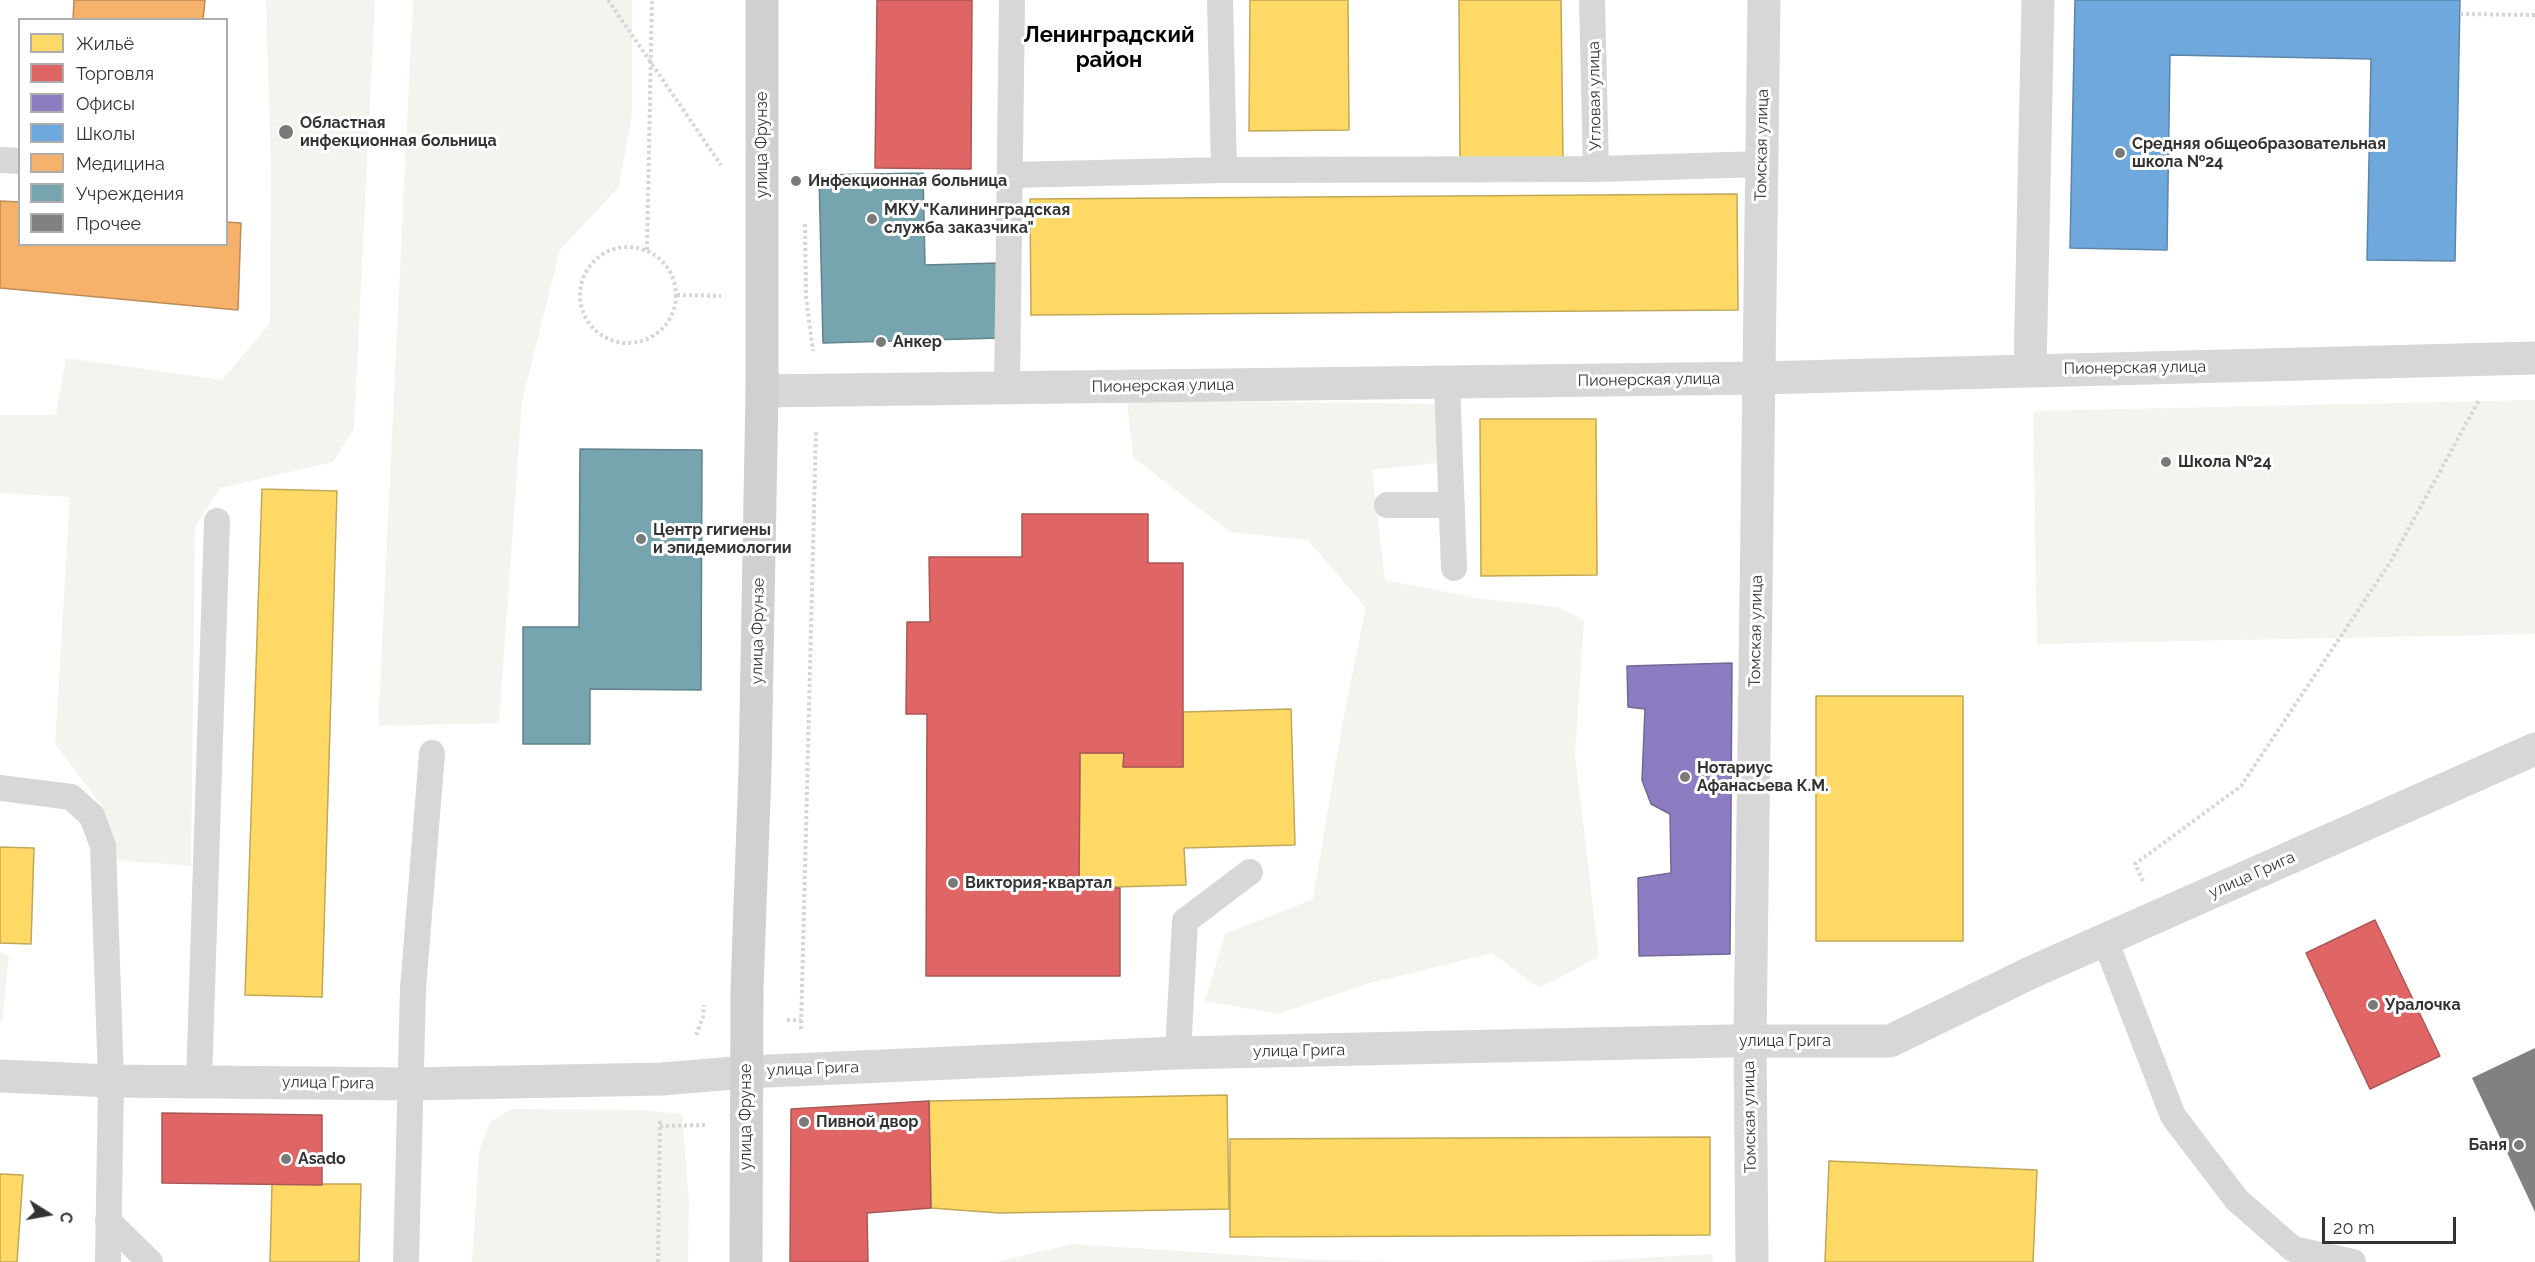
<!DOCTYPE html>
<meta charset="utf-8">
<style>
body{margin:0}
#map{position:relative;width:2535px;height:1262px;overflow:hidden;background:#fff;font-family:Raleway,sans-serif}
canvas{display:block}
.legend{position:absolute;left:18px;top:18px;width:210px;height:228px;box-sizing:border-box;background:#fff;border:2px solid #adadad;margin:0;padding:8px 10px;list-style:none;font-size:18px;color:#333}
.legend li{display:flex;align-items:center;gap:12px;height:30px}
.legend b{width:30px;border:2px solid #adadad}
.north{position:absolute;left:18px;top:1184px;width:60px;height:60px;-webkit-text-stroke:4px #fff;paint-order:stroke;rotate:101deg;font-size:16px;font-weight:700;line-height:24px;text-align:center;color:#333}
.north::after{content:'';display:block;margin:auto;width:21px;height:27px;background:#333;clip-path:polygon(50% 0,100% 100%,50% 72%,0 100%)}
.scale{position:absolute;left:2322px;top:1217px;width:134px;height:27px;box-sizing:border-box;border:3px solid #333;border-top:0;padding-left:8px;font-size:18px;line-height:21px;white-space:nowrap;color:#333;-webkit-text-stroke:4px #fff;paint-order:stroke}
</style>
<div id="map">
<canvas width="2535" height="1262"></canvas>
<ul class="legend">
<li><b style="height:16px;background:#ffd966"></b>Жильё</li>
<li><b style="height:16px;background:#e06666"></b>Торговля</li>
<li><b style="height:16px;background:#8e7cc3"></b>Офисы</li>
<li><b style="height:16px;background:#6fa8dc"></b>Школы</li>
<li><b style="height:16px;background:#f6b26b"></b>Медицина</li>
<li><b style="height:16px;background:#76a5af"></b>Учреждения</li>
<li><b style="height:16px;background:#818181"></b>Прочее</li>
</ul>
<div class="north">С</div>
<div class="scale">20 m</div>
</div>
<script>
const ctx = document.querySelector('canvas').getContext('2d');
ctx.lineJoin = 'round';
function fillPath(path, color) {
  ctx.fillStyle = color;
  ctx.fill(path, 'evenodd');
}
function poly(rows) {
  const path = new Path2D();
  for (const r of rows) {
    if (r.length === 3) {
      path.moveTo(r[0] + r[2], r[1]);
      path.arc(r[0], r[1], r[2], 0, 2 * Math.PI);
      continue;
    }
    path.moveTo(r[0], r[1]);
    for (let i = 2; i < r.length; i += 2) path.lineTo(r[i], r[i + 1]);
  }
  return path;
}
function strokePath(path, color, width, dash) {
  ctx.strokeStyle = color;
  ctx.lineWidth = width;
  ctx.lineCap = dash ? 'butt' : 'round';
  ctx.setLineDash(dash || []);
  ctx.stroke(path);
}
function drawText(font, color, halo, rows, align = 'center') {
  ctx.font = font + ' Raleway,sans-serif';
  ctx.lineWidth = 6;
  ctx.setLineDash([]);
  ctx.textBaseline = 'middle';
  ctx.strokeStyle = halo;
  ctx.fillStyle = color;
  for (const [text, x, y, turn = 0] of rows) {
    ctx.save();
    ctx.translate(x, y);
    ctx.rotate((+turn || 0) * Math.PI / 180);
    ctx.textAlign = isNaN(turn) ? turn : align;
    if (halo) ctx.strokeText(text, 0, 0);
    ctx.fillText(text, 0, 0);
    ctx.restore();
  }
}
fillPath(poly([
 [266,0,375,0,354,429,333,462,220,488,195,527,191,866,113,860,101,805,55,744,70,497,0,493,0,415,56,415,66,358,222,380,270,323,271,171],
 [413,0,632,0,632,113,619,187,560,250,522,402,499,723,378,726],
 [1127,400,1452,404,1455,461,1372,470,1385,580,1477,598,1557,607,1584,620,1575,754,1599,957,1539,988,1492,953,1370,983,1278,1014,1205,1001,1225,934,1313,899,1343,720,1366,608,1308,540,1230,532,1133,457],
 [2535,400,2535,634,2037,644,2033,411],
 [0,952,9,956,2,1022,0,1022],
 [512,1109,642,1110,682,1114,689,1201,688,1262,472,1262,479,1151,490,1122],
 [1071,1244,1304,1259,1398,1262,997,1262],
 [1711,1254,1714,1262,1573,1262]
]), '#f1f5ed');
const homes = poly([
 [1250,0,1348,0,1349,130,1249,131,1250,0],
 [1459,0,1561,0,1563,158,1460,159,1459,0],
 [1737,194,1738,310,1031,315,1030,199,1737,194],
 [1480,419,1596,419,1597,575,1481,576,1480,419],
 [262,489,337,491,322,997,245,995,262,489],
 [1816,696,1963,696,1963,941,1816,941,1816,696],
 [1291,709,1295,845,1184,848,1186,885,1079,888,1080,753,1124,753,1123,767,1183,767,1183,712,1291,709],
 [0,847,34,848,31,944,0,943,0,847],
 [1227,1095,1229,1209,999,1213,931,1208,929,1101,1227,1095],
 [1710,1137,1710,1235,1230,1237,1230,1139,1710,1137],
 [1829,1161,2037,1170,2033,1262,1825,1262,1829,1161],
 [0,1174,23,1175,17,1262,0,1262,0,1174],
 [272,1184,361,1184,359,1262,270,1262,272,1184]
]);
fillPath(homes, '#ffd966');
strokePath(homes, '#c2a757', 1.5);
const shops = poly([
 [877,0,972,0,971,169,875,168,877,0],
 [1022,514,1148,514,1148,563,1183,563,1183,767,1123,767,1124,753,1080,753,1079,888,1120,888,1120,976,926,976,927,714,906,714,907,622,930,622,929,557,1022,557,1022,514],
 [2375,920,2440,1056,2370,1089,2306,953,2375,920],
 [929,1101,931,1208,867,1213,868,1262,790,1262,791,1109,929,1101],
 [162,1113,322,1115,322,1185,162,1183,162,1113]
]);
fillPath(shops, '#e06666');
strokePath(shops, '#ac5757', 1.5);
const offices = poly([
 [1732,663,1730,954,1639,956,1638,878,1671,873,1670,814,1651,804,1642,780,1645,709,1628,707,1627,666,1732,663]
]);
fillPath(offices, '#8e7cc3');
strokePath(offices, '#736698', 1.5);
const schools = poly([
 [2075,0,2460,0,2455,261,2367,260,2371,59,2170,55,2167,250,2070,248,2075,0]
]);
fillPath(schools, '#6fa8dc');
strokePath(schools, '#5d85a9', 1.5);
const health = poly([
 [74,0,205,0,203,20,73,20,74,0],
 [0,201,20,202,20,244,226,244,226,222,241,223,238,310,0,288,0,201]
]);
fillPath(health, '#f6b26b');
strokePath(health, '#bc8c5a', 1.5);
const public = poly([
 [923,173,925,265,999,263,1000,338,823,343,819,175,923,173],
 [580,449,702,450,701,690,590,689,590,744,523,744,523,627,579,627,580,449]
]);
fillPath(public, '#76a5af');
strokePath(public, '#62838a', 1.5);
fillPath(poly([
 [2535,1048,2535,1212,2472,1078]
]), '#818181');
strokePath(poly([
 [608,0,721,165],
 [2460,14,2535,15],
 [805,224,806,297,813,351],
 [628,295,48],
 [647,250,652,0],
 [677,295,721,296],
 [2143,881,2135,864,2241,786,2391,561,2479,400],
 [787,1020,801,1020],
 [801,1029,816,430],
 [696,1035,703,1017,704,1005],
 [660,1126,707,1125],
 [658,1262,660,1120]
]), '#d6d6d6', 4, [3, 3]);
strokePath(poly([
 [1220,0,1224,170],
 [1592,0,1596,169,1762,164],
 [0,160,20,161],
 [1010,175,1224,170,1596,169],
 [1447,383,1454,568],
 [1007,387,1012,0],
 [1387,505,1452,505],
 [0,788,71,797,92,816,103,846,111,1081,108,1262],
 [2105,940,2173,1116,2237,1200,2293,1249,2353,1262],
 [1178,1053,1185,921,1250,872],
 [199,1082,217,521],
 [108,1221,150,1262],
 [406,1262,413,989,432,753]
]), '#d7d7d7', 26);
strokePath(poly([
 [2030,371,2038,0],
 [1759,378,2535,358]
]), '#d7d7d7', 33);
strokePath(poly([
 [762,391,1759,378],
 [1752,1262,1750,1041,1764,0]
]), '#d7d7d7', 33);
strokePath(poly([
 [0,1076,111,1081,409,1084,662,1079,746,1072,1178,1053,1728,1041,1890,1041,2032,972,2535,749]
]), '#d7d7d7', 33);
strokePath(poly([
 [746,1262,747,989,755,770,762,391,762,0]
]), '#d0d0d0', 33);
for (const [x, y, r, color] of [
 [286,132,8,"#7a7a7a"],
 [2120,153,6,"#7a7a7a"],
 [796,181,6,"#7a7a7a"],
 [872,219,6,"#7a7a7a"],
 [881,342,6,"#7a7a7a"],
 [2166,462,6,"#7a7a7a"],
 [641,539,6,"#7a7a7a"],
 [1685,777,6,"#7a7a7a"],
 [953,883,6,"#7a7a7a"],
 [2373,1005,6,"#7a7a7a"],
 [804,1122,6,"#7a7a7a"],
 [2519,1145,6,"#7a7a7a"],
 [286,1159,6,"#7a7a7a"]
]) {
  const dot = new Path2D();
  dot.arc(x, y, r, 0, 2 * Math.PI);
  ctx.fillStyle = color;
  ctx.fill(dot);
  strokePath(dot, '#fff', 2);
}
drawText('16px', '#333', '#fff', [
 ["Угловая улица",1595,96,-91],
 ["улица Фрунзе",762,145,-90],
 ["Томская улица",1762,145,-89],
 ["Пионерская улица",2135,368,-1],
 ["Пионерская улица",1649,380,-1],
 ["Пионерская улица",1163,386,-1],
 ["улица Фрунзе",758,631,-89],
 ["Томская улица",1756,631,-89],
 ["улица Грига",2252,875,-24],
 ["улица Грига",1785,1041],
 ["улица Грига",1299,1051,-1],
 ["улица Грига",813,1069,-2],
 ["улица Грига",328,1083,1],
 ["улица Фрунзе",746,1117,-90],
 ["Томская улица",1750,1117,-91]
]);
drawText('bold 16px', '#333', '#fff', [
 ["Областная",300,123],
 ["инфекционная больница",300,141],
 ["Средняя общеобразовательная",2132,144],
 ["школа №24",2132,162],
 ["Инфекционная больница",808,181],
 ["МКУ \"Калининградская",884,210],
 ["служба заказчика\"",884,228],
 ["Анкер",893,342],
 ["Школа №24",2178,462],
 ["Центр гигиены",653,530],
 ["и эпидемиологии",653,548],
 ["Нотариус",1697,768],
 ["Афанасьева К.М.",1697,786],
 ["Виктория-квартал",965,883],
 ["Уралочка",2385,1005],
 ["Пивной двор",816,1122],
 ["Баня",2507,1145,"right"],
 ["Asado",298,1159]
], 'left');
drawText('bold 22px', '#000', '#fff', [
 ["Ленинградский",1109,35],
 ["район",1109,60]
]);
</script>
